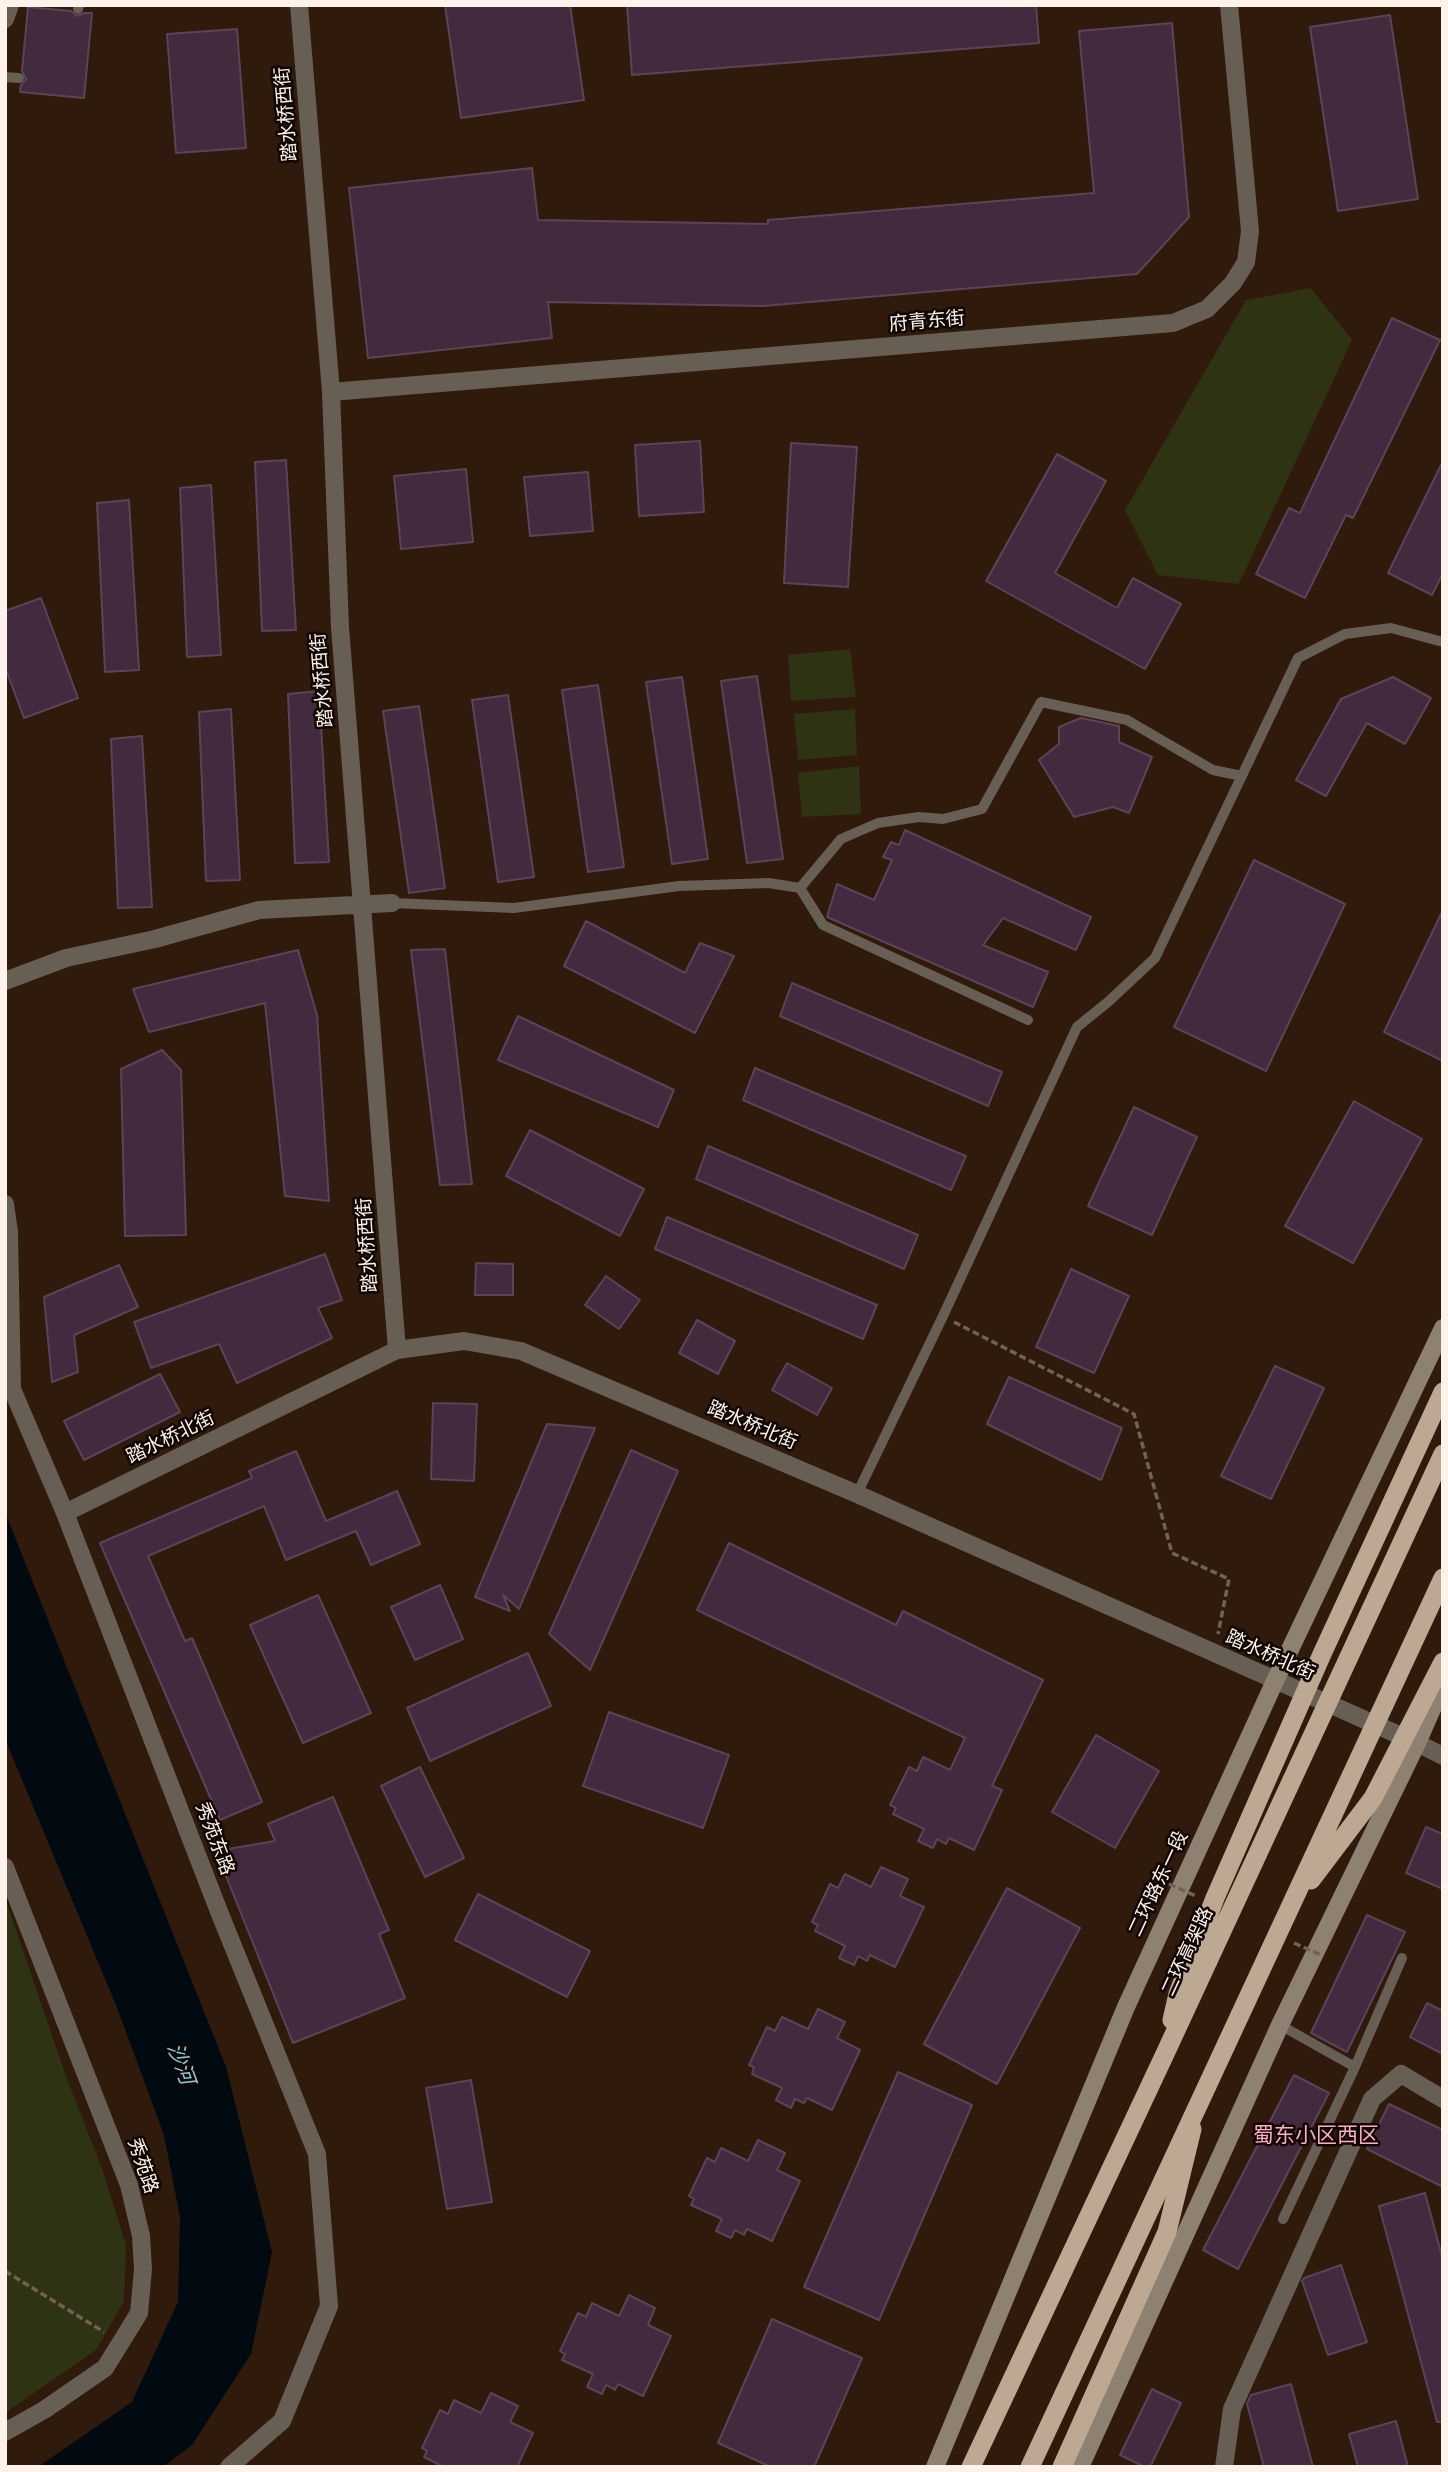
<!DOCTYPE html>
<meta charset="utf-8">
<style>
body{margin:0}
#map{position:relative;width:1448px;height:2472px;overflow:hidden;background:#2f1a0c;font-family:"Archivo Narrow",sans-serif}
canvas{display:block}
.frame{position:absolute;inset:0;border:7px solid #fef2eb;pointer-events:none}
</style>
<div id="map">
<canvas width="1448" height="2472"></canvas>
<div class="frame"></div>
</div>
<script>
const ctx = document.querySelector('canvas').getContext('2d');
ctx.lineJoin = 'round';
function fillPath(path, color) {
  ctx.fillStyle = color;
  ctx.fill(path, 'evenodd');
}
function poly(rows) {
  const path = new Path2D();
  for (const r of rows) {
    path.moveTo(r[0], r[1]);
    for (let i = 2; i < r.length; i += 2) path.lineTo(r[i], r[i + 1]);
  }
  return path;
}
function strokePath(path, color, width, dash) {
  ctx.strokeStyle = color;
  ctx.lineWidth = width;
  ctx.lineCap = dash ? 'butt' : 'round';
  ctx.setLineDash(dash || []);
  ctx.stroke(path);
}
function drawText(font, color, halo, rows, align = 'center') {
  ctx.font = font + ' "Archivo Narrow","Noto Sans SC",sans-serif';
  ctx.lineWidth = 5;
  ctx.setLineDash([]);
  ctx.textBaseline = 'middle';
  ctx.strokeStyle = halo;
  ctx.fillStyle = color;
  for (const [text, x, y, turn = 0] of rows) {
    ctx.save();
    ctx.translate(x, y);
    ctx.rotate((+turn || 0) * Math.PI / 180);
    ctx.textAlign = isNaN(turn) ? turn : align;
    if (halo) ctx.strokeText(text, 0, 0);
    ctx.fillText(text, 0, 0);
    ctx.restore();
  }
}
fillPath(poly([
 [1311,288,1352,340,1239,584,1158,575,1125,510,1246,300],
 [850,649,856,697,791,701,788,655],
 [855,709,857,755,798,760,794,714],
 [859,766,861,814,802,817,798,773],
 [5,1898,67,2079,102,2168,126,2245,124,2301,96,2350,5,2413]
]), '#2e3314');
fillPath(poly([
 [5,1512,226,2067,272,2252,251,2354,192,2445,163,2467,38,2467,132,2402,178,2302,180,2217,164,2135,118,2010,5,1739]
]), '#000a10');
const building = poly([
 [445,5,570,5,584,100,461,118,445,5],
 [627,5,1036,5,1039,43,632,75,627,5],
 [28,7,71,11,77,16,84,13,92,13,84,98,20,92,21,85,26,79,22,71,28,7],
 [1390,15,1418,199,1338,211,1310,27,1390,15],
 [1172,23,1189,217,1137,274,763,306,548,302,552,338,368,358,349,188,532,168,538,220,768,224,768,220,1094,193,1079,31,1172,23],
 [237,29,246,148,176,153,167,34,237,29],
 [1392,318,1440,340,1353,518,1346,515,1305,598,1256,574,1289,508,1300,513,1392,318],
 [700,441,704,512,639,516,635,445,700,441],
 [791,443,857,447,848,587,784,583,791,443],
 [1057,454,1106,481,1055,573,1117,608,1133,578,1181,604,1145,669,986,581,1057,454],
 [286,460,296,630,262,631,255,462,286,460],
 [1443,461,1443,573,1432,595,1388,573,1443,461],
 [466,469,473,542,401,549,394,476,466,469],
 [588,472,593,531,530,536,524,477,588,472],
 [211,485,221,655,187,657,180,488,211,485],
 [129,500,139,670,105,672,97,503,129,500],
 [41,598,78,698,24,718,5,667,5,611,41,598],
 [757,676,783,859,747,863,721,681,757,676],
 [682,677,708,859,672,864,646,682,682,677],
 [1393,677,1431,698,1405,744,1367,723,1326,796,1296,780,1341,699,1393,677],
 [598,685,624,867,588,872,562,690,598,685],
 [319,691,329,862,295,863,288,694,319,691],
 [508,695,534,877,498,882,472,700,508,695],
 [419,706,445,888,409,893,383,711,419,706],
 [231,709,240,880,206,881,199,712,231,709],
 [1081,718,1119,726,1119,742,1152,757,1129,813,1113,807,1074,817,1039,760,1059,744,1059,727,1081,718],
 [142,736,152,907,118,908,111,739,142,736],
 [905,830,1091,917,1076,950,1003,918,983,945,1048,972,1033,1007,827,917,837,884,874,900,892,860,883,857,891,842,899,845,905,830],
 [1254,860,1345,904,1266,1071,1174,1027,1254,860],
 [1443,910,1443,1061,1384,1032,1443,910],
 [586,921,685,973,700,943,734,956,695,1033,564,966,586,921],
 [445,949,468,1151,472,1184,440,1185,411,950,445,949],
 [298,950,317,1015,329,1201,285,1196,265,1003,149,1032,133,989,298,950],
 [792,983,1002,1072,988,1106,780,1016,792,983],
 [518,1016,674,1090,658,1127,498,1060,518,1016],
 [162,1050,181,1070,186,1235,125,1236,121,1069,162,1050],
 [755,1068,966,1156,951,1190,743,1100,755,1068],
 [1354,1101,1422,1139,1353,1263,1285,1226,1354,1101],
 [1134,1107,1197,1137,1152,1235,1088,1206,1134,1107],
 [530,1130,644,1189,620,1236,506,1176,530,1130],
 [708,1146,918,1235,904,1269,696,1179,708,1146],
 [667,1217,877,1305,863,1339,655,1249,667,1217],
 [325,1254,342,1300,318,1308,332,1338,237,1383,219,1344,151,1368,134,1322,325,1254],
 [476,1263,513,1264,513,1295,475,1295,476,1263],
 [119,1265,138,1307,74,1335,78,1372,52,1382,44,1297,119,1265],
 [1071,1269,1129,1296,1094,1373,1036,1347,1071,1269],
 [606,1276,640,1300,619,1329,585,1305,606,1276],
 [697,1320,735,1341,718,1374,679,1353,697,1320],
 [787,1363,832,1388,817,1415,772,1390,787,1363],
 [1275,1366,1324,1388,1271,1499,1221,1476,1275,1366],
 [160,1374,180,1412,84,1460,64,1421,160,1374],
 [1009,1377,1122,1428,1101,1480,987,1424,1009,1377],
 [433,1403,477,1404,474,1481,431,1479,433,1403],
 [547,1424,595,1428,519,1609,503,1595,510,1611,475,1597,547,1424],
 [631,1450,678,1471,590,1670,549,1634,631,1450],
 [296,1451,326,1521,397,1491,420,1544,371,1565,356,1531,286,1560,264,1506,148,1556,185,1641,192,1638,262,1802,220,1820,100,1543,252,1478,249,1471,296,1451],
 [729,1543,896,1625,903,1611,1043,1680,992,1786,1002,1790,974,1850,949,1838,946,1844,937,1839,933,1848,918,1841,924,1829,893,1814,896,1808,890,1805,909,1767,917,1771,923,1757,950,1770,965,1738,697,1610,729,1543],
 [440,1585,463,1639,415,1660,391,1607,440,1585],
 [318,1595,371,1713,303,1743,250,1625,318,1595],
 [528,1653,551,1706,430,1761,407,1708,528,1653],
 [609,1712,729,1755,703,1828,583,1786,609,1712],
 [1096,1735,1159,1771,1115,1848,1052,1812,1096,1735],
 [420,1767,464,1858,425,1877,381,1786,420,1767],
 [333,1797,389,1930,379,1934,405,1998,293,2043,216,1851,275,1841,268,1824,333,1797],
 [1426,1827,1443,1834,1443,1889,1406,1873,1426,1827],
 [881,1867,908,1879,900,1896,924,1907,895,1967,870,1955,867,1961,858,1956,854,1965,839,1958,845,1946,815,1931,818,1925,812,1922,830,1884,838,1888,845,1874,871,1887,881,1867],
 [1007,1888,1080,1928,997,2084,924,2044,1007,1888],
 [478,1894,590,1951,567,1997,455,1940,478,1894],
 [1367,1915,1405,1932,1347,2052,1311,2033,1367,1915],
 [1427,2003,1443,2011,1443,2054,1410,2037,1427,2003],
 [818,2009,845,2022,837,2038,860,2050,832,2110,807,2098,804,2103,795,2099,791,2108,776,2100,782,2088,752,2074,754,2067,749,2065,767,2027,775,2031,782,2017,808,2029,818,2009],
 [898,2072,972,2105,879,2320,804,2287,898,2072],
 [1294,2075,1329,2093,1238,2269,1203,2250,1294,2075],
 [471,2080,492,2202,447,2209,426,2088,471,2080],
 [1389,2104,1443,2130,1443,2187,1367,2149,1389,2104],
 [758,2140,785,2153,777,2170,800,2181,772,2241,747,2229,744,2235,735,2230,731,2238,716,2231,722,2219,691,2205,694,2199,689,2196,707,2158,715,2162,721,2148,748,2161,758,2140],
 [1425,2193,1443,2260,1443,2422,1437,2422,1379,2206,1425,2193],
 [1341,2265,1367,2342,1328,2355,1302,2281,1304,2278,1341,2265],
 [629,2295,655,2308,648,2325,671,2336,643,2396,618,2384,615,2390,606,2385,602,2394,587,2387,593,2374,562,2360,565,2354,560,2351,578,2313,586,2317,592,2303,619,2316,629,2295],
 [772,2319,862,2358,814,2467,771,2467,718,2443,772,2319],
 [1291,2384,1313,2467,1264,2467,1247,2404,1251,2395,1291,2384],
 [1152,2389,1181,2403,1150,2467,1145,2467,1120,2455,1152,2389],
 [491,2393,518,2406,510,2422,533,2433,517,2467,444,2467,424,2457,427,2451,422,2448,440,2410,448,2414,454,2400,481,2413,491,2393],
 [1396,2421,1408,2467,1358,2467,1349,2434,1396,2421]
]);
fillPath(building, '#422a3f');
strokePath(building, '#5a4456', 2);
strokePath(poly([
 [954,1322,1134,1414,1172,1553,1229,1579,1218,1634],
 [5,2271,104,2332]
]), '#736155', 3.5, [7, 3.5]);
strokePath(poly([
 [78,9,79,5],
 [5,77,19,78],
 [800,888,823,925,1028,1020],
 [392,903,514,908,679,886,769,883,800,888,841,839,878,823,919,817,943,819,982,809,1041,702,1127,720,1213,770,1242,776],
 [857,1494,943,1316,1077,1027,1108,1002,1155,958,1298,658,1345,634,1391,628,1443,642],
 [1280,2025,1355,2067],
 [1283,2219,1355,2067,1402,1958]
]), '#675e54', 10);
strokePath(poly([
 [299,5,331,392,340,627,397,1350],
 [5,19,10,5],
 [331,392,1173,323,1207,309,1233,283,1246,262,1250,231,1229,5],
 [5,981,66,958,155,939,259,910,392,903],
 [5,1204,9,1232,12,1389,65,1513,218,1909,317,2154,329,2306,282,2421,229,2467],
 [65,1513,397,1350,464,1341,521,1351,857,1494,1417,1743],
 [5,1867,129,2185,141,2236,143,2269,139,2313,105,2368,44,2410,5,2432],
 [1224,2467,1232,2409,1372,2099,1401,2074,1443,2099]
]), '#675e54', 18);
strokePath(poly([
 [1417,1743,1443,1756]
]), '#675e54', 18);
strokePath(poly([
 [935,2467,1126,2007,1275,1681,1443,1328],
 [1080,2467,1280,2025,1417,1743,1443,1684]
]), '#8f8172', 18);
strokePath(poly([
 [1062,2467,1167,2232,1192,2129]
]), '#bca893', 19);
strokePath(poly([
 [1169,1884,1196,1896],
 [1294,1943,1321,1955]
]), '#736155', 3.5, [7, 3.5]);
strokePath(poly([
 [1311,1880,1373,1798,1443,1662],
 [1172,2020,1178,1994,1215,1898,1322,1654,1443,1392],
 [971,2467,1164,2056,1443,1454],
 [1030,2467,1443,1578]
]), '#bca893', 19);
drawText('19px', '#fef2eb', '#100703', [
 ["踏水桥西街",287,114,-95],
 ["府青东街",927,322,-5],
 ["踏水桥西街",323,680,-95],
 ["踏水桥西街",368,1245,-94],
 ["踏水桥北街",752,1426,23],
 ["踏水桥北街",171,1438,-26],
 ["踏水桥北街",1270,1656,24],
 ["秀苑东路",214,1839,69],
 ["二环路东一段",1159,1884,-65],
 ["二环高架路",1188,1952,-65],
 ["秀苑路",142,2166,71]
]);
drawText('italic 21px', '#86cde6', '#100703', [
 ["沙河",180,2064,70]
]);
drawText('21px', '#fdacc6', '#100703', [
 ["蜀东小区西区",1316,2136]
]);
</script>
